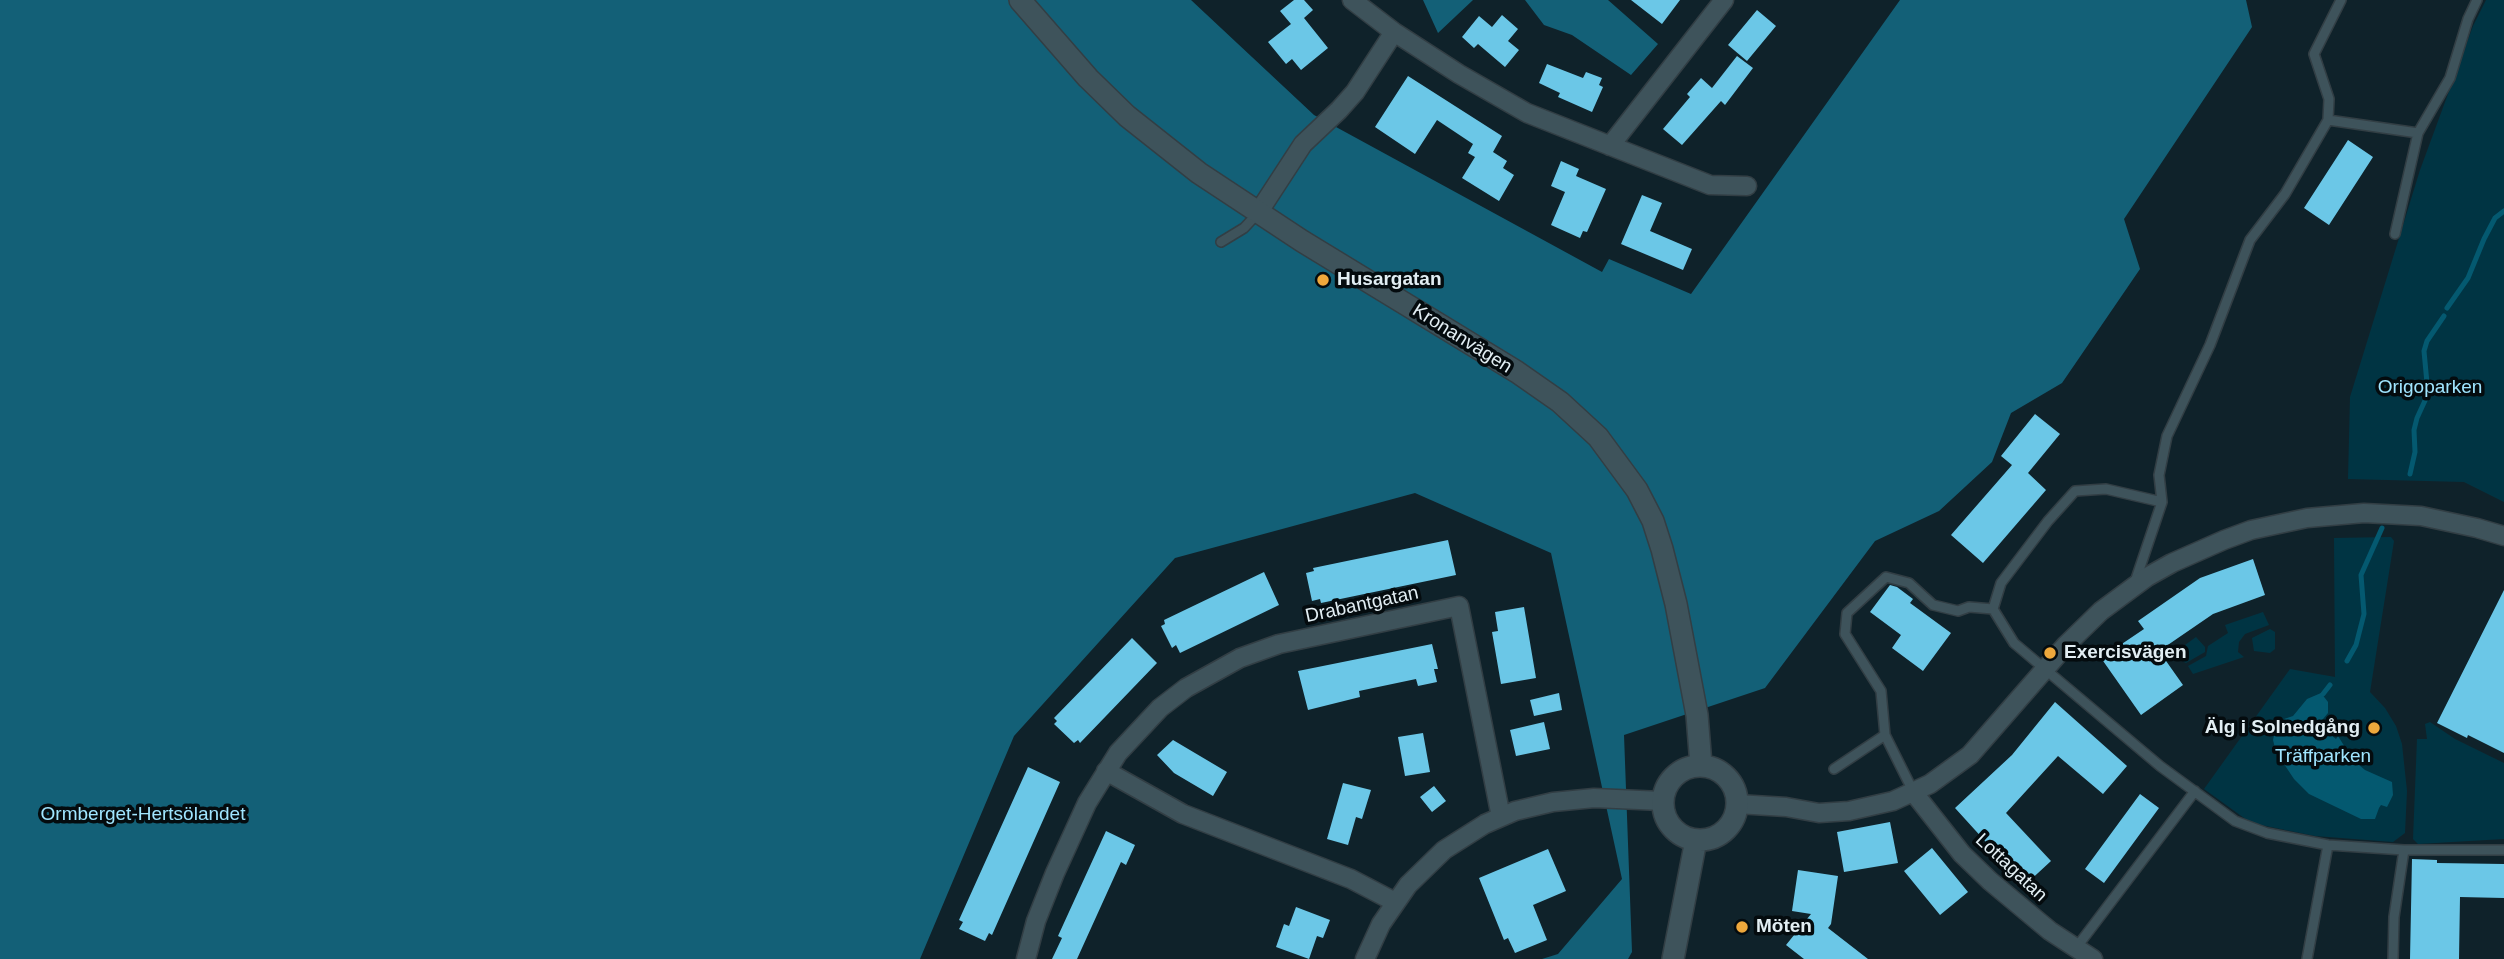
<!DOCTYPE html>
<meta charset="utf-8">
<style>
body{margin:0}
canvas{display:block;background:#0f222a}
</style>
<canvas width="2504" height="959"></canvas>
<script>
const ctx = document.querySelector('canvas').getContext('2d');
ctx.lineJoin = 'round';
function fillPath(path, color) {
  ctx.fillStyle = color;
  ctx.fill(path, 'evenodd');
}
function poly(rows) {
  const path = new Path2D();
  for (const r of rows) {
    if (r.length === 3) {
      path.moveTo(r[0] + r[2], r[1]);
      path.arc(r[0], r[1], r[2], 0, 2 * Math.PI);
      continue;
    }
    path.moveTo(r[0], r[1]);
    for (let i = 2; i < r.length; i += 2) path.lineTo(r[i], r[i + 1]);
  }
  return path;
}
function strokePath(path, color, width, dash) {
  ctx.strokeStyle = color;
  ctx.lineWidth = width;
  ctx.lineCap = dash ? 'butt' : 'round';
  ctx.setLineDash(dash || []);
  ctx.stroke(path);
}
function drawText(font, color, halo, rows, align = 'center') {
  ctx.font = font + ' Helvetica,sans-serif';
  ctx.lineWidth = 7;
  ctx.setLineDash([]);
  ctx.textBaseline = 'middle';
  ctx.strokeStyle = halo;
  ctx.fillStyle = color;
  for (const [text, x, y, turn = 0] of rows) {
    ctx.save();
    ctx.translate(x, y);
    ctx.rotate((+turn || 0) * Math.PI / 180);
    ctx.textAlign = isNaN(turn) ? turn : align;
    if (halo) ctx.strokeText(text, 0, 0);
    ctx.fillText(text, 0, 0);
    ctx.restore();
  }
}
fillPath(poly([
 [2486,0,2504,0,2504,502,2464,482,2348,479,2350,397,2420,170,2473,26],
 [2391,537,2394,541,2370,692,2385,708,2396,726,2402,744,2407,791,2405,833,2393,842,2315,836,2251,823,2204,789,2290,669,2335,677,2334,538],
 [2263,612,2269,625,2245,634,2239,642,2238,652,2244,657,2193,674,2188,666,2206,656,2208,646,2228,633,2225,625],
 [2270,629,2275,632,2275,649,2270,653,2254,651,2252,638],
 [2196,637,2205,647,2205,652,2186,663,2179,659,2174,653],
 [2430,722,2455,739,2504,763,2504,839,2418,844,2413,839,2417,739,2427,739,2425,724]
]), '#003443');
fillPath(poly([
 [0,0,1191,0,1314,115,1602,272,1609,259,1691,294,1900,0,2246,0,2252,27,2124,219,2140,269,2062,383,2011,413,1992,462,1939,511,1875,541,1765,688,1624,735,1632,952,1628,959,1542,959,1558,954,1622,879,1551,553,1415,493,1175,558,1014,736,920,959,0,959],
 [1423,0,1473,0,1438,33],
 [1525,0,1608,0,1658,44,1631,75,1572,35,1544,25]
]), '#136077');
fillPath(poly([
 [2321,693,2328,702,2328,713,2318,725,2336,739,2338,736,2353,760,2365,770,2392,782,2393,795,2387,807,2381,805,2379,808,2375,819,2361,819,2309,794,2294,779,2276,752,2273,740,2275,731,2284,719,2293,716,2307,699]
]), '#045970');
strokePath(poly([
 [2447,308,2468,278,2484,239,2495,218,2504,211],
 [2410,474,2415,452,2414,430,2417,418,2428,394,2424,351,2427,341,2444,316],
 [2347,661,2356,645,2364,614,2361,575,2382,528],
 [2323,694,2330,685]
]), '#045970', 5);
fillPath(poly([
 [1294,0,1304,0,1313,10,1304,18,1328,48,1301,70,1292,59,1286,64,1268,42,1291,24,1280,11],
 [1631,0,1680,0,1662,24],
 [1757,10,1776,26,1747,61,1728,45],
 [1502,15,1518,29,1508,41,1519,50,1505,67,1478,44,1474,48,1462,37,1479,16,1492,27],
 [1737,56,1753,68,1725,105,1721,101,1682,145,1663,129,1690,97,1687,94,1701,78,1712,88],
 [1547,64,1583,78,1586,72,1602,78,1599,85,1603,87,1592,112,1558,97,1560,93,1539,83],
 [1408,76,1502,136,1493,152,1507,161,1503,168,1514,175,1499,201,1462,178,1475,157,1468,153,1473,144,1437,120,1415,154,1375,127],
 [2348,140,2373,157,2329,225,2304,208],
 [1561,161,1579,169,1576,176,1606,189,1587,232,1583,231,1580,238,1551,225,1565,192,1551,186],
 [1642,195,1662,203,1650,231,1692,249,1683,270,1621,244],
 [2035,414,2060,434,2028,473,2046,490,1983,563,1951,535,2012,465,2001,456],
 [1448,540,1456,575,1321,603,1320,599,1312,601,1306,573,1314,571,1313,568],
 [2253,559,2265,595,2213,614,2159,651,2183,685,2141,715,2101,658,2144,629,2138,621,2200,578],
 [1264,572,1279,605,1180,653,1176,645,1172,648,1161,626,1165,624,1164,620],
 [1890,585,1897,587,1913,599,1910,603,1951,633,1923,671,1892,648,1901,635,1870,612],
 [2504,590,2504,753,2468,735,2467,738,2437,723],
 [1524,607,1536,678,1501,684,1492,632,1498,631,1495,612],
 [1132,638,1157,663,1080,743,1078,740,1074,743,1054,724,1057,721,1054,718],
 [1432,644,1438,669,1434,669,1437,682,1418,686,1416,679,1359,691,1360,697,1308,710,1298,671],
 [1559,693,1562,710,1534,716,1530,700],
 [2055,702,2127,766,2103,794,2058,756,2006,813,2051,861,2025,885,1955,808,2012,755],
 [1544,722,1550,749,1516,756,1510,730],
 [1423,733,1430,772,1405,776,1398,737],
 [1173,740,1227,772,1213,796,1174,773,1157,755],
 [1028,767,1060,782,992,935,989,933,985,941,959,929,963,922,959,920],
 [1343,783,1371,790,1362,819,1356,817,1348,845,1327,839],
 [1434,786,1446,801,1432,812,1420,797],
 [2140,794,2159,808,2104,883,2085,869],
 [1890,822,1898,863,1844,872,1837,832],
 [1106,831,1135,845,1126,865,1121,862,1077,959,1052,959,1062,938,1058,936],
 [1932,848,1968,892,1940,915,1904,871],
 [1548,849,1566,891,1533,905,1547,940,1515,953,1508,938,1504,940,1479,878],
 [2412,859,2437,860,2437,863,2504,864,2504,898,2460,897,2459,959,2410,959],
 [1798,870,1838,876,1831,924,1828,928,1868,959,1804,959,1786,945,1811,914,1792,911],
 [1296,907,1330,920,1323,938,1317,936,1309,959,1276,947,1284,924,1289,926]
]), '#6bc7e7');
const lane = poly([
 [2328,120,2418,133],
 [2395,234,2418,133,2450,78,2468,19,2477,0],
 [1221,242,1244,228,1258,213],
 [2162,502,2106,489,2075,491,2048,521,2001,583,1993,609,2014,643,2160,766,2235,821,2267,833,2328,845,2404,850,2504,850],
 [2135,582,2162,502,2159,475,2167,436,2210,345,2250,240,2285,194,2328,120,2329,99,2314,54,2341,0],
 [1834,769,1885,735],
 [1914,793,1885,735,1881,691,1845,634,1847,613,1886,577,1909,583,1933,605,1958,611,1969,607,1993,609],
 [2076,948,2195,791],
 [2307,959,2328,845],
 [2393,959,2394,917,2404,850]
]);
const street = poly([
 [1352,0,1394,32,1459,74,1527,113,1710,185,1747,186],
 [1610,146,1724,0],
 [1258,213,1303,144,1339,110,1355,92,1394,32],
 [1106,771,1183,814,1351,879,1395,902],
 [1914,793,1962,854,1990,881,2050,931,2093,959],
 [1737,804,1786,807,1819,813,1849,811,1893,801,1930,784,1970,755,2066,645,2101,611,2147,577,2172,563,2224,540,2251,530,2307,518,2364,513,2421,516,2477,528,2504,536],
 [1026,959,1036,921,1055,873,1087,803,1118,753,1160,708,1186,688,1240,658,1279,644,1459,606,1501,817],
 [1365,959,1381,924,1408,885,1444,850,1485,824,1515,811,1553,802,1594,798,1662,801]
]);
const secondary = poly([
 [1020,0,1088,78,1127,116,1199,173,1302,241,1517,372,1560,402,1598,437,1637,490,1653,521,1662,549,1676,604,1697,715,1701,765],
 [1700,803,37],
 [1673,959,1696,840]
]);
strokePath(lane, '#323e44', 12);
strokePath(street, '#323e44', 21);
strokePath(secondary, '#323e44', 24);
strokePath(lane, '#3e535b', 9);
strokePath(street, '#3e535b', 18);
strokePath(secondary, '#3e535b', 21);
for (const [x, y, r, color] of [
 [1323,280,7,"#eea83c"],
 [2050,653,7,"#eea83c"],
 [2374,728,7,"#eea83c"],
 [1742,927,7,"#eea83c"]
]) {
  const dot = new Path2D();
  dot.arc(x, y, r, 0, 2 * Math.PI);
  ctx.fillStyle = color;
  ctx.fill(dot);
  strokePath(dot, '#040b0e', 2.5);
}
drawText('bold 19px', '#e2eef3', '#040b0e', [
 ["Husargatan",1337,280],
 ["Exercisvägen",2064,653],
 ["Älg i Solnedgång",2360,728,"right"],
 ["Möten",1756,927]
], 'left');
drawText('19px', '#e2eef3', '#040b0e', [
 ["Kronanvägen",1462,339,32],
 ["Drabantgatan",1362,605,-12],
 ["Lottagatan",2011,868,43]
]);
drawText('19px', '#a0e5ff', '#040b0e', [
 ["Origoparken",2430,388],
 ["Träffparken",2323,757],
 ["Ormberget-Hertsölandet",143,815]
]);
</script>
